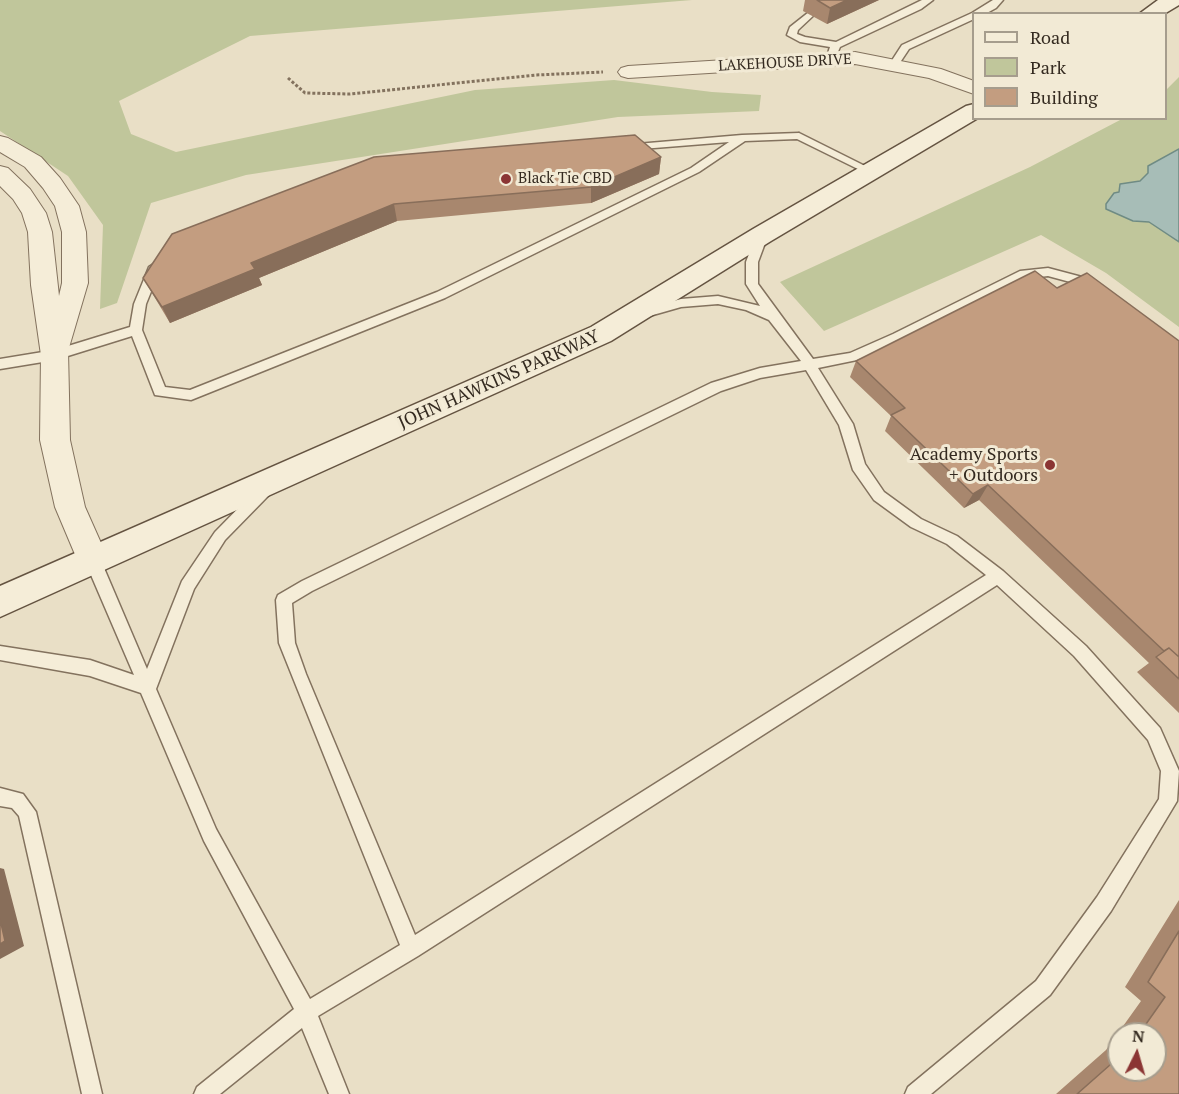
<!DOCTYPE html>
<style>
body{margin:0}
#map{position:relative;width:1179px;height:1094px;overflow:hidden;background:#e9dfc6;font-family:"PT Serif",serif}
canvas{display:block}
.legend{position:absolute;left:972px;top:12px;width:195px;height:108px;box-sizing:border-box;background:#f2ead5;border:2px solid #a69d8d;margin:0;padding:8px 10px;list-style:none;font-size:18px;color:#342a20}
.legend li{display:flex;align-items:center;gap:12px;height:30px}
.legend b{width:30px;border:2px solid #a69d8d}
.north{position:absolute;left:1107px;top:1022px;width:60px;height:60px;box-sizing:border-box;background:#f2ead5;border:2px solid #a69d8d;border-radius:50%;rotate:5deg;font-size:16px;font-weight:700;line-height:24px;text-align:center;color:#342a20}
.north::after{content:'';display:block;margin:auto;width:21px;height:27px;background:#8b3534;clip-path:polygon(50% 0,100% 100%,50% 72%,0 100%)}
</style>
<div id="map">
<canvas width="1179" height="1094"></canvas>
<ul class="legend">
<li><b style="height:8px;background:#f5edd8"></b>Road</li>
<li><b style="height:16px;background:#c0c69b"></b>Park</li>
<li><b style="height:16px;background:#c39d80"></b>Building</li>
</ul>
<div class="north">N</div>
</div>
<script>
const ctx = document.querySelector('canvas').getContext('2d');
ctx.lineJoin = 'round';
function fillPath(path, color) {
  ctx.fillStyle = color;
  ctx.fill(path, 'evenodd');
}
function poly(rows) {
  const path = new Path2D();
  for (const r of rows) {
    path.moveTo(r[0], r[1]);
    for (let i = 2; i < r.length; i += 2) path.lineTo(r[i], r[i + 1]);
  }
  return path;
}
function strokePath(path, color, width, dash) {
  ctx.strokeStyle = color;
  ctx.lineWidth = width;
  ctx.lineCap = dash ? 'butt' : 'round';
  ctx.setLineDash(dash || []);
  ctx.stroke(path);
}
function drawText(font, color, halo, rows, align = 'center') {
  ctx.font = font + ' "PT Serif",serif';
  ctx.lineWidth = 6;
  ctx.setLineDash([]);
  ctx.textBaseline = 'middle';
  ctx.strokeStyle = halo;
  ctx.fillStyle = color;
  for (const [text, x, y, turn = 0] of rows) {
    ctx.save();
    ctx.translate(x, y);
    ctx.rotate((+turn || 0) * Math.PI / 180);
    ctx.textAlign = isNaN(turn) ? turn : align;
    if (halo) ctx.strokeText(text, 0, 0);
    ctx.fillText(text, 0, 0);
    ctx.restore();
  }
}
fillPath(poly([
 [0,0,692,0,250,36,119,101,131,134,176,152,475,90,614,80,712,92,761,95,759,111,618,117,246,175,151,203,117,303,100,309,103,225,68,176,0,131],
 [1179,77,1179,327,1106,273,1041,235,824,331,780,282,1030,167,1122,119,1166,118,1166,90]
]), '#c0c69b');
const water = poly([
 [1179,149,1179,242,1149,222,1133,221,1106,209,1106,204,1114,193,1119,192,1120,184,1140,181,1148,173,1148,166,1179,149]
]);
fillPath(water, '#a7bdb7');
strokePath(water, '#6f8b84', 1.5);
const service = poly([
 [922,0,933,0,921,9,840,47,834,61,826,59,830,47,800,42,787,35,790,27,809,12,814,15,798,30,797,34,805,37,836,42,922,0],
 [993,0,1003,0,996,8,985,14,974,14,974,19,909,49,897,67,889,65,902,45,972,13,993,0],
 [799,133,875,171,874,173,866,173,797,139,745,141,699,172,445,298,191,400,155,395,132,336,55,360,0,369,0,359,55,350,130,327,134,304,149,267,155,263,161,267,146,304,142,330,165,387,190,390,437,292,691,168,729,142,629,150,624,147,625,145,742,135,799,133],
 [762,231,768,235,758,262,758,284,813,359,850,353,893,334,1020,271,1048,268,1082,277,1098,289,1092,293,1074,283,1048,276,1022,279,903,340,857,360,818,368,853,424,865,464,884,492,921,519,957,536,1003,571,1086,646,1160,728,1179,771,1177,801,1111,911,1050,995,931,1094,905,1094,908,1087,1036,981,1097,897,1159,799,1161,771,1148,740,1074,656,997,585,418,956,318,1016,349,1094,329,1094,302,1028,220,1094,194,1094,197,1087,294,1009,204,841,141,693,90,676,0,660,0,646,90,660,134,675,85,561,88,556,93,555,98,556,101,561,147,669,182,581,215,532,261,485,271,485,273,489,271,493,225,540,194,589,156,689,216,829,310,999,400,945,279,643,276,600,278,595,302,581,711,383,760,368,801,361,769,320,746,310,718,304,681,307,646,317,640,313,642,310,681,299,718,296,760,306,746,284,746,262,756,235,762,231],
 [806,370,839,425,853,470,874,500,911,527,947,544,986,575,415,935,306,674,295,643,292,603,312,591,721,391,760,378,806,370],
 [0,788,23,794,36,812,102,1094,82,1094,19,816,12,808,0,806,0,788]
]);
const minor = poly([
 [855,52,941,69,974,81,974,94,929,78,855,64,628,78,621,76,618,72,621,68,628,66,855,52],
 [0,136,8,138,41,157,60,178,79,206,86,232,88,283,68,351,70,440,85,507,109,561,104,571,93,575,82,571,55,507,40,440,41,355,31,285,28,232,22,213,13,199,0,186,0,166,8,168,30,189,46,213,52,232,59,296,62,283,62,232,55,206,43,188,25,167,0,152,0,136]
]);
const secondary = poly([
 [1158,0,1179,0,1179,5,1164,14,1139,14,1158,0],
 [974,104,974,118,978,118,771,241,611,341,0,617,0,586,591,327,753,229,966,106,974,104]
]);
strokePath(service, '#83725e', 3);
strokePath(minor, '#83725e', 2);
strokePath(secondary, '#645341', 3);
strokePath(poly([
 [288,78,305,93,350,94,536,75,603,72]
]), '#83725e', 3, [3, 2]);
fillPath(service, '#f5edd8');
fillPath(minor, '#f5edd8');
fillPath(secondary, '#f5edd8');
fillPath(poly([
 [805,0,879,0,827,24,803,11],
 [661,157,659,174,591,203,397,221,259,278,262,285,170,323,143,278,172,234],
 [1057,288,1179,341,1179,713,1137,672,1149,663,979,500,964,508,885,431,891,416,850,377,856,361],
 [1179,900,1179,1094,1056,1094,1106,1050,1141,1001,1125,987],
 [1119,1034,1155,1034,1119,1070]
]), '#a8876e');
fillPath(poly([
 [847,0,879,0,827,24,830,8],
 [661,157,659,174,591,203,591,187],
 [394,204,397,221,259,278,262,285,170,323,162,307,251,263],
 [988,485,979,500,964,508,973,494],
 [0,868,4,869,24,946,0,959]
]), '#886e5a');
const building = poly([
 [817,0,847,0,830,8,817,0],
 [635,135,661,157,591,187,394,204,251,263,255,269,162,307,143,278,172,234,374,157,635,135],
 [1035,271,1057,288,1087,273,1179,341,1179,657,1169,648,1164,651,988,485,973,494,891,415,905,408,856,361,1035,271],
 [1169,648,1179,657,1179,679,1156,657,1169,648],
 [0,919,5,941,0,944,0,919],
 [1179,931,1179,1094,1077,1094,1119,1057,1119,1070,1155,1070,1155,1034,1139,1034,1165,997,1148,982,1179,931]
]);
fillPath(building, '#c39d80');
strokePath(building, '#886e5a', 1.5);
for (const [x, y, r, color] of [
 [506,179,6,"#8b3534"],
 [1050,465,6,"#8b3534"]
]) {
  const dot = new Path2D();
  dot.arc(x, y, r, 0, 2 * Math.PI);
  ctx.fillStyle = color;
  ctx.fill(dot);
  strokePath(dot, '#f2ead5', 2);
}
drawText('15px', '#342a20', '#f2ead5', [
 ["LAKEHOUSE DRIVE",785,63,-3]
]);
drawText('15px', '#342a20', '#f2ead5', [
 ["Black Tie CBD",518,179]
], 'left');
drawText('18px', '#342a20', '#f2ead5', [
 ["JOHN HAWKINS PARKWAY",499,380,-24]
]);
drawText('18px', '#342a20', '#f2ead5', [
 ["Academy Sports",1038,455],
 ["+ Outdoors",1038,476]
], 'right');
</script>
